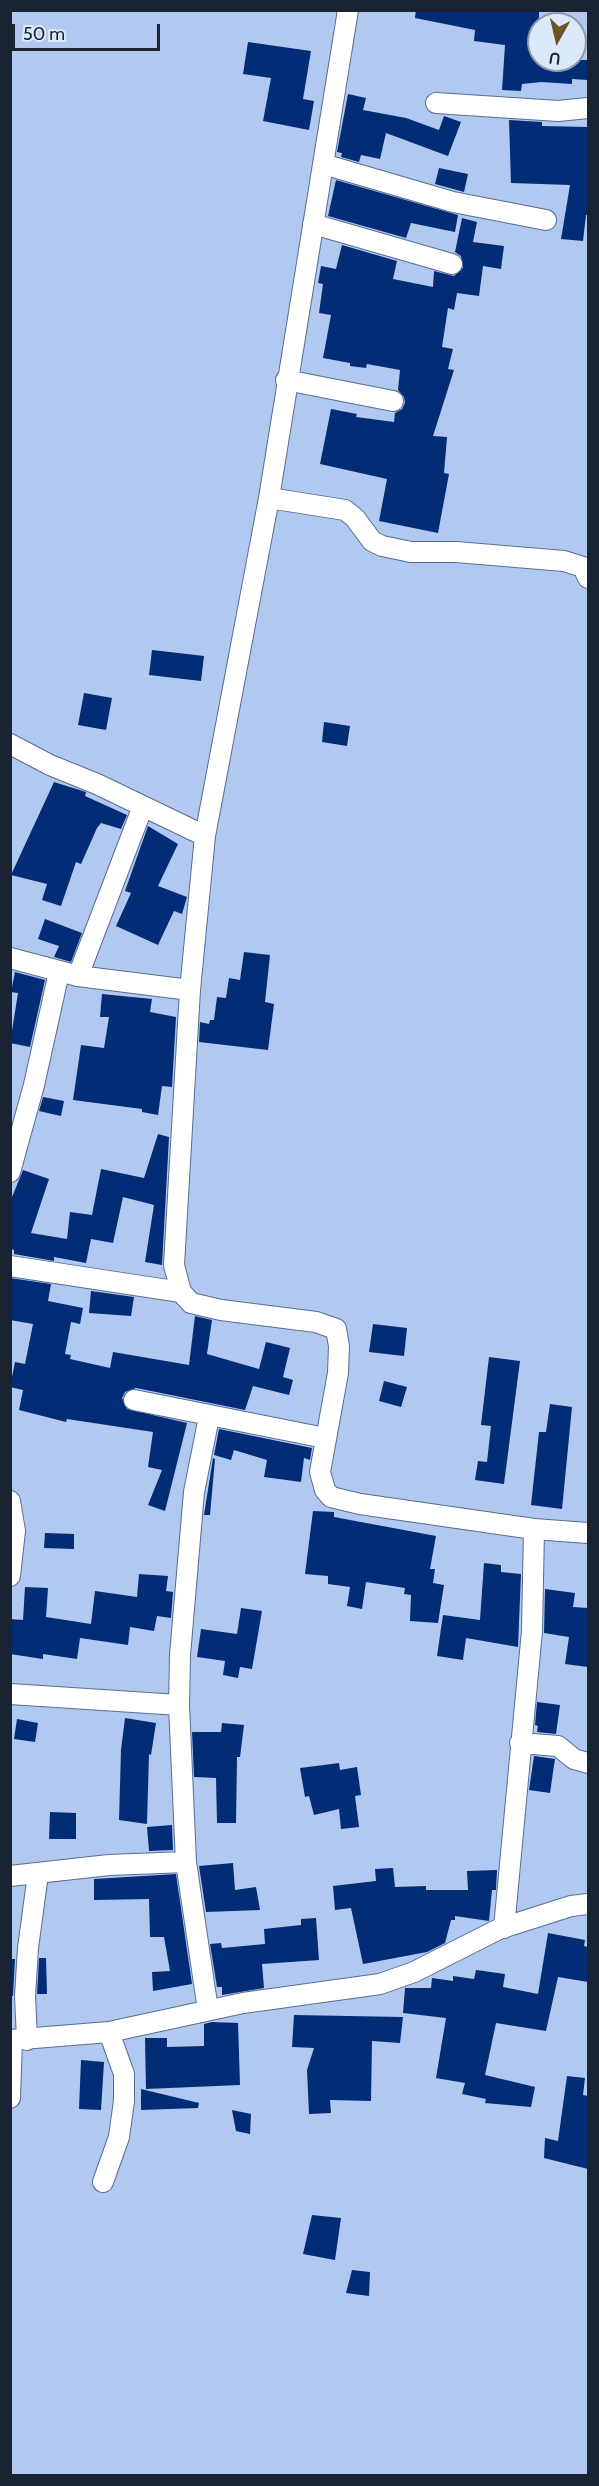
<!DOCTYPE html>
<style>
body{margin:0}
#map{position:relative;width:599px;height:2486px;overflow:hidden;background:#b1c8f1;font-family:Cabin,sans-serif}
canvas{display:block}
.frame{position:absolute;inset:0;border:12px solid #1a2332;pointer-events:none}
.north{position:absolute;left:527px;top:12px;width:60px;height:60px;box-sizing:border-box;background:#dce9fd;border:2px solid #8e9aac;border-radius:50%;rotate:188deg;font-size:16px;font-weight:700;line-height:24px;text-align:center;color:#1a2332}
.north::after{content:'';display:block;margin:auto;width:21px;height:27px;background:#6e5526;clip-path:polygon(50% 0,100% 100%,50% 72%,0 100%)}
.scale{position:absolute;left:12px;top:24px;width:148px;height:27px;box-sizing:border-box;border:3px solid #1a2332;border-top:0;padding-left:8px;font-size:18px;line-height:21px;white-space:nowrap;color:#1a2332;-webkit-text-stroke:4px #dce9fd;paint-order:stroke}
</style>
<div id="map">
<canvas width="599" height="2486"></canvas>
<div class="frame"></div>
<div class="north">U</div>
<div class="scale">50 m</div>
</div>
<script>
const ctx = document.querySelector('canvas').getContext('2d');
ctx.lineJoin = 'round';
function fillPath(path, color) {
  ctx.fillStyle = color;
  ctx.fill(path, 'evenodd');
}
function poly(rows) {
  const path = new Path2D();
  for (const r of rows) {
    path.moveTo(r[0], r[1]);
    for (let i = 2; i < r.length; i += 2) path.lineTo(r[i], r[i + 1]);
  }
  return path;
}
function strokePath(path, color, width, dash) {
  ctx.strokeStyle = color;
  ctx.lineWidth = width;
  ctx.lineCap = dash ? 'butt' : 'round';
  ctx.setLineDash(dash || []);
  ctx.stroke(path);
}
fillPath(poly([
 [416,10,539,10,539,60,588,60,588,80,572,79,572,84,541,82,522,84,521,91,502,90,505,45,474,41,475,30,415,18],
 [248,42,311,51,303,99,314,101,309,130,263,121,271,78,243,74],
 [348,94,366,98,363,110,406,118,439,130,444,116,461,122,448,156,386,133,380,159,361,155,359,162,341,157,342,153,337,152],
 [509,120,542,122,542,126,588,127,588,215,586,215,583,241,561,239,570,185,511,183],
 [439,168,468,174,464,192,435,184],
 [336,180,458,215,455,232,411,223,406,238,328,216],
 [462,218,477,222,473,242,504,246,501,269,483,266,479,296,457,293,454,310,448,308,442,347,453,349,448,369,454,370,433,436,447,437,444,473,449,474,438,533,379,521,387,479,320,464,331,409,357,414,356,417,394,422,395,413,402,409,405,403,404,397,398,390,400,370,367,364,366,368,350,366,350,363,323,358,331,315,319,313,323,284,318,283,321,266,336,269,342,245,397,261,393,279,433,287,434,271,454,276,463,268,461,256,455,252],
 [152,650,204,656,201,681,149,675],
 [84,693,112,698,106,730,78,725],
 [324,722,350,726,347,746,322,742],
 [54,782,86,792,85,796,127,815,121,829,101,823,97,828,81,864,76,862,61,906,42,900,47,884,11,875],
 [148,826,178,844,158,886,187,897,182,914,174,911,158,945,116,926,131,893,125,891],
 [45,919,82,933,71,962,54,957,59,946,38,939],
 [244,952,270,955,265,1002,274,1004,268,1050,199,1042,200,1022,209,1024,210,1020,214,1020,217,997,226,998,229,978,240,980],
 [15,972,45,980,30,1047,10,1043,18,993,11,992],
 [102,994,152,999,150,1012,176,1017,172,1087,162,1086,158,1115,142,1112,142,1109,73,1100,81,1045,104,1048,109,1017,100,1017],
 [43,1097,64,1101,61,1116,39,1111],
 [158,1134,169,1137,162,1265,145,1262,154,1205,123,1197,113,1243,91,1239,86,1263,54,1257,54,1261,14,1254,14,1250,10,1249,10,1202,23,1170,49,1179,31,1233,67,1239,70,1212,92,1215,101,1169,144,1178],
 [10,1278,51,1284,48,1301,83,1308,80,1324,71,1322,65,1354,71,1355,70,1359,110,1368,113,1352,189,1365,195,1316,212,1320,207,1354,259,1369,266,1342,290,1348,283,1377,293,1380,289,1395,253,1386,245,1410,136,1388,125,1392,122,1398,127,1409,187,1423,165,1511,148,1505,162,1470,148,1467,153,1432,67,1419,66,1422,19,1410,23,1390,10,1387,15,1362,25,1364,33,1324,10,1320],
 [91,1291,134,1297,131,1316,89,1313],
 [373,1324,407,1328,404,1356,369,1352],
 [489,1357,520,1361,504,1484,475,1480,478,1461,487,1462,491,1426,481,1425],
 [384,1381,407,1387,401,1407,379,1401],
 [550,1404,572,1407,562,1509,531,1505,539,1432,546,1432],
 [219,1429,312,1448,310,1460,304,1458,301,1482,264,1477,267,1460,234,1450,231,1460,214,1455],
 [213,1458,215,1459,210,1515,204,1515],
 [313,1511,334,1512,334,1517,436,1536,430,1569,435,1569,433,1583,444,1585,438,1623,410,1621,411,1595,404,1594,405,1588,366,1582,362,1609,347,1606,350,1587,328,1584,328,1576,305,1574],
 [45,1533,74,1534,74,1549,44,1548],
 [484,1563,501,1565,501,1572,521,1574,518,1647,466,1638,463,1660,437,1656,443,1615,480,1620],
 [139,1574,168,1576,166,1591,173,1592,171,1618,157,1616,154,1631,130,1627,128,1645,80,1638,77,1659,43,1654,43,1659,10,1654,10,1619,23,1620,25,1587,48,1588,46,1617,91,1624,95,1591,137,1597],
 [545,1589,575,1593,573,1607,588,1608,588,1667,565,1664,569,1637,544,1633],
 [241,1608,262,1611,252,1669,240,1667,238,1678,223,1675,225,1661,197,1657,201,1629,237,1634],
 [537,1702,560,1705,556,1734,537,1732,538,1726,535,1725],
 [125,1718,156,1723,151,1755,149,1754,147,1824,119,1820,121,1750],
 [17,1719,38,1723,35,1742,14,1739],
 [222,1723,244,1725,240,1757,237,1757,236,1823,217,1823,216,1778,194,1777,192,1732,221,1732],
 [534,1756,555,1759,550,1793,529,1790],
 [339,1763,340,1770,357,1767,361,1795,355,1796,359,1827,341,1829,339,1809,314,1815,309,1796,305,1797,300,1768],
 [50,1812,76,1813,76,1839,49,1839],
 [172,1825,173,1850,149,1851,147,1827],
 [233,1863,235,1890,256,1887,260,1910,206,1912,199,1866],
 [393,1868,395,1887,426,1886,426,1890,468,1890,467,1871,497,1870,496,1890,492,1890,489,1921,455,1916,455,1920,451,1920,445,1943,427,1952,363,1964,351,1908,335,1910,333,1886,376,1881,375,1869],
 [176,1874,192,1984,153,1991,152,1972,170,1971,164,1937,150,1937,149,1899,94,1900,94,1879],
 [316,1918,319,1960,262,1964,264,1988,222,1995,222,1987,217,1987,210,1944,221,1943,222,1948,265,1944,264,1929,301,1925,301,1919],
 [548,1933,585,1940,584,1946,588,1947,588,1982,558,1977,546,2031,496,2023,485,2075,535,2087,531,2107,485,2103,486,2099,462,2094,465,2083,436,2078,446,2018,403,2013,405,1988,431,1988,432,1978,453,1981,453,1976,474,1979,476,1970,505,1974,503,1987,538,1994],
 [39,1958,46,1958,47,1994,37,1994],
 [10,1959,15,1959,13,1996,10,1996],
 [294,2015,403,2017,400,2043,372,2041,371,2101,330,2100,331,2113,309,2114,307,2070,314,2048,292,2047],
 [212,2022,238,2023,240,2085,146,2089,145,2038,167,2038,167,2047,204,2046,204,2024],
 [81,2060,104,2062,101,2110,79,2109],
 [567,2076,585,2078,583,2095,588,2096,588,2169,544,2158,545,2138,558,2141],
 [141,2089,199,2103,198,2108,141,2110],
 [232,2110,251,2114,250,2134,236,2131],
 [312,2215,341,2218,335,2260,303,2254],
 [352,2270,370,2272,369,2296,346,2293]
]), '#032c76');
const minor = poly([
 [348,10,269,498,205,836,190,990,174,1265,181,1292,191,1303,221,1310,316,1322,336,1329,339,1346,338,1373,320,1472,325,1490,331,1497,360,1504,534,1529,588,1533],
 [436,103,558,111,588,108],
 [323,164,453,202,546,220],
 [313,224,452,264],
 [286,380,393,401],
 [269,498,345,510,355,518,372,541,382,546,411,552,456,552,564,561,583,567,588,578],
 [10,744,50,765,97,784,205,836],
 [10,958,78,976,190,990],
 [78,976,143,806],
 [10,1172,34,1085,59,972],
 [10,1266,181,1292],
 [134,1400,325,1438],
 [10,1501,15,1531,10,1576],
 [10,1694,179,1705,186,1862,208,2010],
 [179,1705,180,1655,194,1492,209,1417],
 [520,1743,558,1746,574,1759,588,1763],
 [10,1876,109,1865,186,1862],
 [504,1928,532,1631,534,1529],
 [10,2040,109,2032,243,2003,380,1984,414,1972,499,1929,571,1906,588,1904],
 [27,2040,25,1996,28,1948,38,1874],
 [10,2098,12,2040],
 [103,2182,119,2137,124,2101,124,2074,109,2032]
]);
strokePath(minor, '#586d91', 22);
strokePath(minor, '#fff', 20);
</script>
